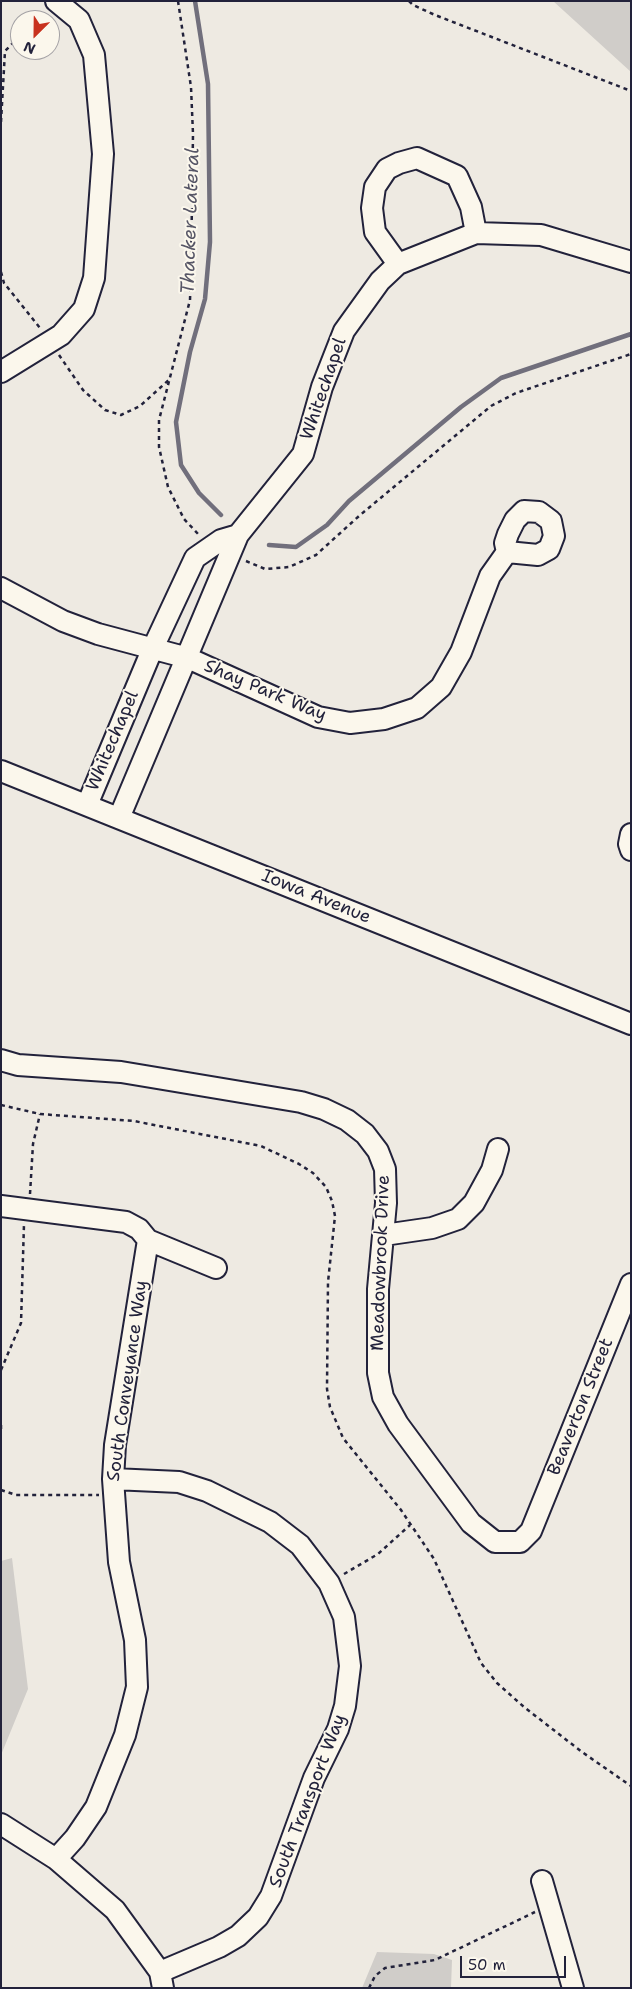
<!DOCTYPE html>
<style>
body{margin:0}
#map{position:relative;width:632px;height:1989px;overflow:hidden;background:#eeeae2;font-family:"Shantell Sans",sans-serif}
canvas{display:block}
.frame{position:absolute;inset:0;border:2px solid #22223b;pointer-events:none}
.north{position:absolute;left:10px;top:10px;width:50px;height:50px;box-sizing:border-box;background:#fbf7ec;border:1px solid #a4a2a5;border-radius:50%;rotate:203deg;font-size:14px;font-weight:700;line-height:20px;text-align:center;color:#22223b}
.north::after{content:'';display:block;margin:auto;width:18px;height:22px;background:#c8321e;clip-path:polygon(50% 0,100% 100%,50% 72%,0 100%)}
.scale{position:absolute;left:460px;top:1956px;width:106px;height:22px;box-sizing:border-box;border:2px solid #22223b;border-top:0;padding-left:6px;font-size:15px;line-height:18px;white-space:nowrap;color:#22223b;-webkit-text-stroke:4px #fbf7ec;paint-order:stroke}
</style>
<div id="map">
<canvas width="632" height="1989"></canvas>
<div class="frame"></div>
<div class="north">N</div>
<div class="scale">50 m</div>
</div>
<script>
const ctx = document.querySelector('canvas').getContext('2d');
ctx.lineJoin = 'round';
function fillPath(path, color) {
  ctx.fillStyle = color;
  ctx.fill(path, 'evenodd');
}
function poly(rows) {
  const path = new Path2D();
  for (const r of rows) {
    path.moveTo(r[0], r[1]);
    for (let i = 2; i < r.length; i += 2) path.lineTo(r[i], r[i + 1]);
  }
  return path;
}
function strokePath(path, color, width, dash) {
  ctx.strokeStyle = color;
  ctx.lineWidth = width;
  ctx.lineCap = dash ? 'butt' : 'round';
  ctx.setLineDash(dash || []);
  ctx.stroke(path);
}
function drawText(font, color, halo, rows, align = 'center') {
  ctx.font = font + ' "Shantell Sans",sans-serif';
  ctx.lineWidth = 4;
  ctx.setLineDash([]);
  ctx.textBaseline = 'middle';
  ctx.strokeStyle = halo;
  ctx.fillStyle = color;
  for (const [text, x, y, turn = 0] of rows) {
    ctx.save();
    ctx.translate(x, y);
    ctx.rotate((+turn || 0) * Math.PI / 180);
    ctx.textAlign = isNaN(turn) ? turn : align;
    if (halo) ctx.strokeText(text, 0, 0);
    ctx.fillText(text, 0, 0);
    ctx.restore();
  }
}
fillPath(poly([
 [553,1,631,1,631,72],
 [12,1558,28,1689,1,1755,1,1561],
 [377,1952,434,1954,452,1960,451,1988,362,1988]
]), '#d0cdc9');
strokePath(poly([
 [195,1,208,84,210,242,205,299,190,352,176,422,181,465,199,493,221,515],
 [269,545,296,547,327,525,349,501,461,407,501,378,631,334]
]), '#716f7c', 4.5);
const minor = poly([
 [398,264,375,232,372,208,375,187,387,169,399,163,417,158,457,176,471,207,476,233],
 [1,372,61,335,84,309,94,278,103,154,94,55,79,20,56,1],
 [524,511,539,512,551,521,554,536,549,549,538,555,507,552,505,543,508,534,515,520,524,511],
 [1,588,63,621,98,634,188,658,318,717,350,723,384,719,417,708,441,687,461,652,490,576,507,552],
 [1,771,631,1024],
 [87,805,152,650,195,558,221,540,238,535],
 [119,818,238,535,303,454,322,387,344,331,380,281,398,264,476,233,541,235,631,262],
 [631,834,629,844,631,850],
 [1,1060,18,1065,121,1072,301,1102,324,1109,347,1120,365,1134,378,1151,385,1169,386,1203,378,1289,378,1373,383,1397,398,1424,471,1523,495,1542,520,1542,531,1531,631,1284],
 [1,1206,126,1222,139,1229,148,1240,216,1268],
 [384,1235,432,1228,458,1219,474,1203,492,1170,498,1149],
 [113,1479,179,1482,207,1491,270,1522,300,1545,329,1583,344,1617,350,1666,345,1706,338,1729,314,1778,271,1896,258,1917,238,1936,219,1947,160,1972],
 [1,1824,56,1859,115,1910,160,1972,163,1988],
 [56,1859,75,1838,96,1807,125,1735,137,1687,135,1640,119,1562,113,1479,115,1445,148,1240],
 [542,1881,573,1988]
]);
strokePath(minor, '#22223b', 24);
strokePath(poly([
 [178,1,191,87,193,134,191,268,190,300,159,420,159,447,168,487,184,519,200,536],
 [409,1,413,5,435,15,631,91],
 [1,122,5,51,20,36],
 [1,272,4,283,40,328],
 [59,355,83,390,105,410,121,415,140,406,171,378],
 [246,561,265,569,289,567,316,555,359,516,491,406,516,393,631,354],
 [1,1105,40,1114,134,1121,261,1146,299,1164,313,1173,326,1187,332,1201,335,1216,328,1282,327,1389,330,1407,343,1438,401,1510,434,1559,481,1663,497,1683,524,1707,582,1752,631,1786],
 [30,1194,33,1144,40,1114],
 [1,1370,21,1323,24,1224],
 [1,1425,1,1431],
 [1,1490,16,1495,99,1495],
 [344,1574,378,1554,410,1525],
 [369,1988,375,1976,385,1968,435,1960,535,1912]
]), '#22223b', 2.5, [4, 4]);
strokePath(minor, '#fbf7ec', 20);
drawText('18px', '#22223b', '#fbf7ec', [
 ["Whitechapel",324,389,-71],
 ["Shay Park Way",265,691,23],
 ["Whitechapel",113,741,-67],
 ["Iowa Avenue",316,897,22],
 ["Meadowbrook Drive",381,1263,-88],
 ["South Conveyance Way",128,1381,-82],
 ["Beaverton Street",581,1407,-68],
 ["South Transport Way",308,1801,-69]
]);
drawText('italic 19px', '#575666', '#fbf7ec', [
 ["Thacker Lateral",191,221,-88]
]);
</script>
